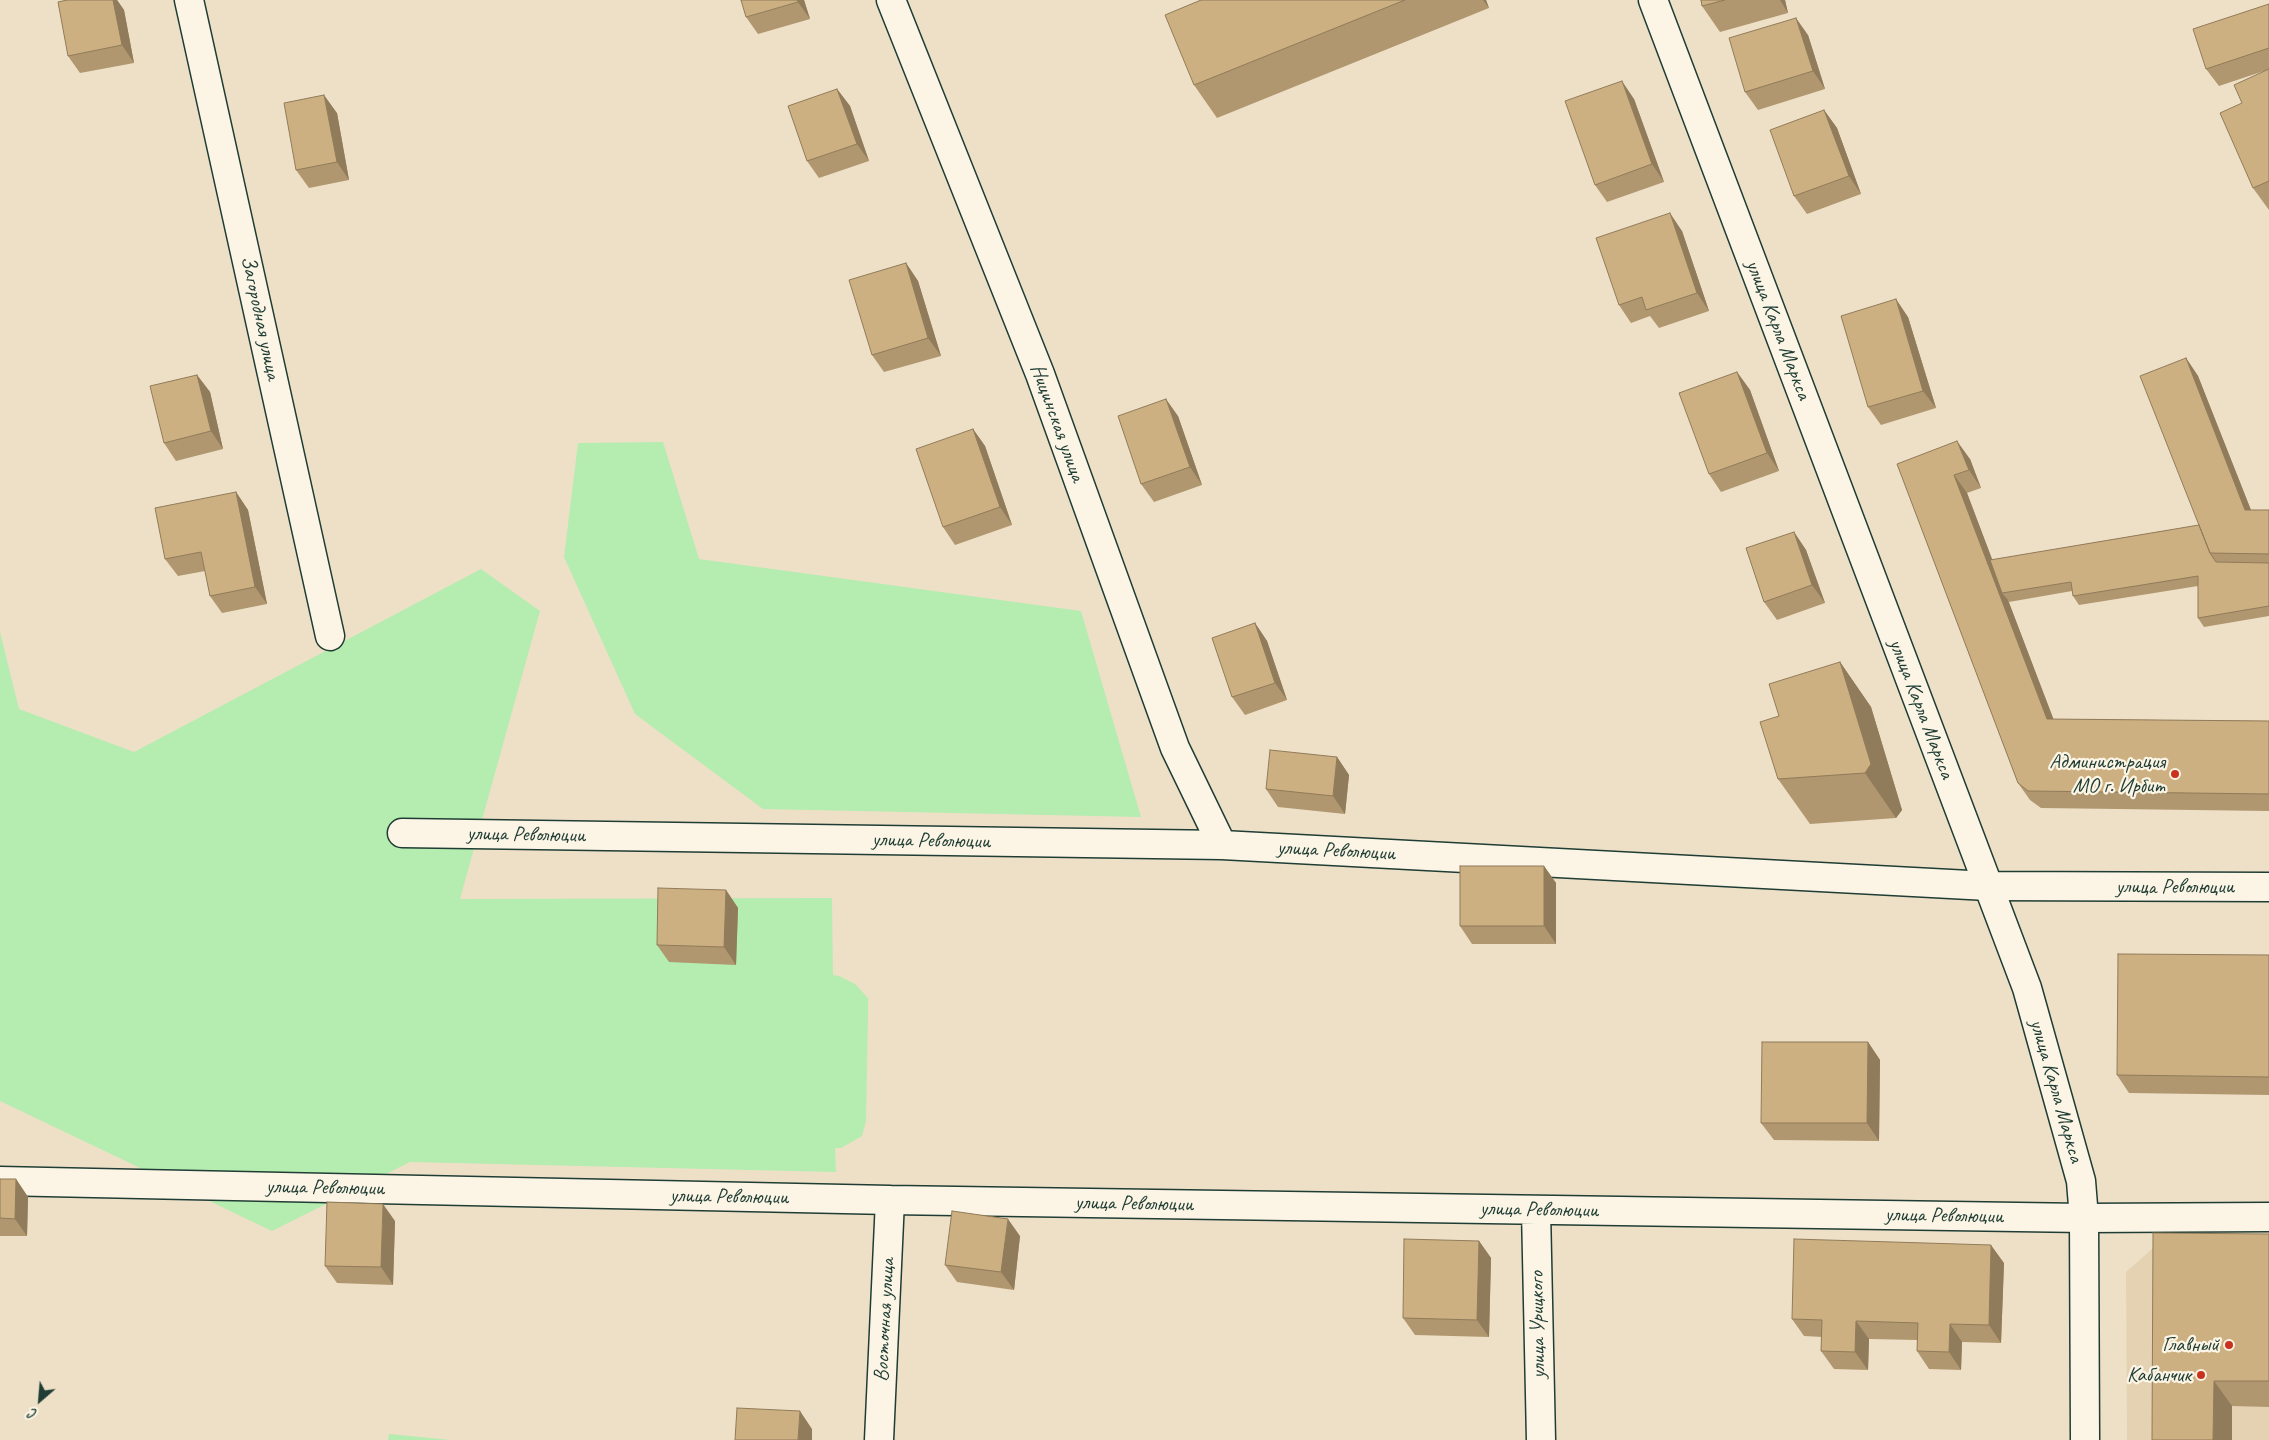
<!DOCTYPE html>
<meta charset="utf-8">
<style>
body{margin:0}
#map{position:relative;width:2269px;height:1440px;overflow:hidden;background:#eee0c7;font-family:Caveat,sans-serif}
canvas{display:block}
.north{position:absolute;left:15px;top:1375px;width:50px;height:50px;-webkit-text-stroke:4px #fcf5e5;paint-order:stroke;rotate:207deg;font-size:14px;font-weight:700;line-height:20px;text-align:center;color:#1f3d34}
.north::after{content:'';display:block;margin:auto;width:18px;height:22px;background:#1f3d34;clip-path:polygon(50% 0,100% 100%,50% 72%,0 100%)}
</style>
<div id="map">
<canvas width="2269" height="1440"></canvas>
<div class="north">С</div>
</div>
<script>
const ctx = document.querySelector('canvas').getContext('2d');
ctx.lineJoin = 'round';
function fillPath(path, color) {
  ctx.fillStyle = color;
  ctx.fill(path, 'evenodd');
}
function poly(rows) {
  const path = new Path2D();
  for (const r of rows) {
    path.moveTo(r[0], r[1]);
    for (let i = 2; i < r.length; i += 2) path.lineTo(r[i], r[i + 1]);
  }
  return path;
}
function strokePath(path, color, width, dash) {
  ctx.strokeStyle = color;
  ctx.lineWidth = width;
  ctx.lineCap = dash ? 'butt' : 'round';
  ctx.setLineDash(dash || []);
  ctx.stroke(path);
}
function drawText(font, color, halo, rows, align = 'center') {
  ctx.font = font + ' Caveat,sans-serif';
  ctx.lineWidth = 4.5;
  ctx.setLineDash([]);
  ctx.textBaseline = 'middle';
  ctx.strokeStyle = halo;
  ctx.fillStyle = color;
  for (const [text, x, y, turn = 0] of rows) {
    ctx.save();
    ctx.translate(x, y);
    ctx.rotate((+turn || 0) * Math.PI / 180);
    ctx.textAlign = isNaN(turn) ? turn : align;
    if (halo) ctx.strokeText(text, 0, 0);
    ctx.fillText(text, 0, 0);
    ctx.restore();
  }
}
fillPath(poly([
 [2169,1234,2269,1242,2269,1440,2127,1440,2126,1272]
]), '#e4d2b2');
fillPath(poly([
 [663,442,699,559,1081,611,1141,817,763,809,635,714,564,557,578,443],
 [481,569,540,611,460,899,832,898,833,975,839,976,855,984,868,998,868,1014,866,1121,862,1136,841,1148,835,1148,836,1172,410,1162,272,1231,0,1101,0,632,19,709,134,752],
 [389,1434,451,1440,388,1440]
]), '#b5ecb0');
const minor = poly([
 [189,0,330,636],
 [891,0,1040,374,1175,748,1222,845],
 [402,833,1222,845,1988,886,2269,887],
 [0,1181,890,1200,2084,1218,2269,1217],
 [1536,1210,1541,1440],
 [879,1440,890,1200]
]);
const tertiary = poly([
 [1653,0,2027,988,2081,1181,2084,1218,2085,1440]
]);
strokePath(minor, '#1f3d34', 31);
strokePath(tertiary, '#1f3d34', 31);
strokePath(minor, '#fcf5e5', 28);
strokePath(tertiary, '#fcf5e5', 28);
fillPath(poly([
 [67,0,117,0,124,10,134,63,80,73,68,56],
 [804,0,810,19,758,34,746,17],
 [1201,0,1486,0,1489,8,1217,118,1194,85],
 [1701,0,1785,0,1788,13,1720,32,1702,6],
 [2269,4,2269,210,2253,188,2242,103,2264,71,2219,86,2206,69],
 [1808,35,1825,89,1758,110,1745,92],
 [837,89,850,106,869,161,819,178,807,161],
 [1634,99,1664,182,1607,202,1595,185],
 [1824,110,1837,128,1861,194,1807,214,1794,196],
 [337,113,349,180,309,188,296,170],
 [1682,231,1709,311,1659,328,1650,316,1631,323,1619,305],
 [906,263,918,281,941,356,884,372,872,355],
 [1908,317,1936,408,1881,425,1868,407],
 [2186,358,2198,376,2251,510,2269,510,2269,616,2204,627,2198,618,2198,586,2079,605,2073,596,2072,591,2009,602,2008,600,2053,719,2269,721,2269,811,2041,808,2030,800,2018,783,1897,464,1970,459,1981,488,1967,493,1992,560,2199,525],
 [1737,372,1750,390,1779,471,1721,492,1709,474],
 [197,375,210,392,223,449,176,461,164,443],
 [1178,416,1202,485,1154,502,1141,484],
 [973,429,985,446,1012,525,955,545,943,527],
 [236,492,248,510,267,604,222,613,210,596,205,571,178,576,165,559],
 [1794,532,1806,550,1825,603,1777,620,1764,602],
 [1255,623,1267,641,1287,700,1245,715,1232,697],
 [1840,662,1871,707,1902,810,1896,818,1810,824,1778,779,1779,716],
 [1337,757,1349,775,1345,814,1278,807,1266,789],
 [1544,866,1556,883,1556,944,1472,944,1460,926],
 [726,890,738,908,736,965,669,962,657,945],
 [2269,955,2269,1095,2129,1093,2117,1075],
 [1868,1042,1880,1060,1879,1141,1774,1140,1761,1123],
 [0,1179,16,1179,28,1197,27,1236,0,1236],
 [395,1221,393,1285,337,1283,325,1266],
 [2269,1234,2269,1407,2232,1406,2232,1440,2152,1440],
 [1020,1236,1014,1290,957,1282,945,1265],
 [1479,1241,1491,1258,1489,1337,1415,1335,1403,1318],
 [2004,1263,2001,1343,1962,1342,1961,1370,1929,1369,1917,1351,1917,1340,1869,1339,1868,1370,1834,1369,1821,1351,1822,1337,1804,1336,1792,1319]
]), '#b0976f');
fillPath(poly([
 [113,0,117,0,124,10,134,63,122,45],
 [797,0,804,0,810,19,798,2],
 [1483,0,1486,0,1489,8],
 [1780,0,1785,0,1788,13],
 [1796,18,1808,35,1825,89,1813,71],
 [1622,81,1634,99,1664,182,1652,164],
 [837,89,850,106,869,161,857,144],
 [324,95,337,113,349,180,337,162],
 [1824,110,1837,128,1861,194,1849,176],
 [1670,213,1682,231,1709,311,1697,293],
 [906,263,918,281,941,356,928,338],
 [1896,299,1908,317,1936,408,1923,391],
 [2186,358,2198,376,2258,528,2245,510],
 [1737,372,1750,390,1779,471,1767,453],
 [197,375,210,392,223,449,211,431],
 [1166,399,1178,416,1202,485,1190,467],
 [973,429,985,446,1012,525,1000,507],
 [1957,441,1970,459,1981,488,1969,470],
 [1954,475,1967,493,2005,593,2002,593,2008,600,2060,736,2047,719],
 [236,492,248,510,267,604,255,587],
 [1794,532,1806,550,1825,603,1812,585],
 [1255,623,1267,641,1287,700,1275,683],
 [1840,662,1871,707,1902,810,1896,818,1865,773],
 [1337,757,1349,775,1345,814,1333,796],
 [1544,866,1556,883,1556,944,1544,926],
 [726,890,738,908,736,965,724,947],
 [1868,1042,1880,1060,1879,1141,1867,1123],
 [16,1179,28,1197,27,1236,15,1219],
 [383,1204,395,1221,393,1285,381,1267],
 [1008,1219,1020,1236,1014,1290,1001,1272],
 [1479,1241,1491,1258,1489,1337,1477,1320],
 [1991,1245,2004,1263,2001,1343,1989,1325],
 [1856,1321,1869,1339,1868,1370,1855,1352],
 [1950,1324,1962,1342,1961,1370,1949,1352],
 [2214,1381,2232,1406,2232,1440,2213,1440],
 [800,1411,812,1429,812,1440,798,1440]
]), '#907b5a');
const building = poly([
 [67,0,113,0,122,45,68,56,58,2,67,0],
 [741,0,797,0,798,2,746,17,741,0],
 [1201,0,1405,0,1194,85,1165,15,1201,0],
 [1701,0,1725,0,1702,6,1701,0],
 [2269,4,2269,48,2206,69,2193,29,2269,4],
 [1796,18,1813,71,1745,92,1729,38,1796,18],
 [2269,69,2269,181,2253,188,2220,113,2242,103,2234,85,2269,69],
 [1622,81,1652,164,1595,185,1565,101,1622,81],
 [837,89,857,144,807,161,788,106,837,89],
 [324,95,337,162,296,170,284,103,324,95],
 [1824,110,1849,176,1794,196,1770,130,1824,110],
 [1670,213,1697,293,1646,310,1642,297,1619,305,1596,238,1670,213],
 [906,263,928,338,872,355,849,280,906,263],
 [1896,299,1923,391,1868,407,1841,316,1896,299],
 [2186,358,2245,510,2269,510,2269,554,2210,553,2140,376,2186,358],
 [1737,372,1767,453,1709,474,1679,393,1737,372],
 [197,375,211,431,164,443,150,386,197,375],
 [1166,399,1190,467,1141,484,1118,416,1166,399],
 [973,429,1000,507,943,527,916,449,973,429],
 [1957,441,1969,470,1954,475,2047,719,2269,721,2269,794,2028,791,2018,783,1897,464,1957,441],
 [236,492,255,587,210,596,201,552,165,559,155,508,236,492],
 [2199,525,2210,553,2216,562,2269,563,2269,606,2198,618,2198,576,2073,596,2071,582,2002,593,1990,560,2199,525],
 [1794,532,1812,585,1764,602,1746,548,1794,532],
 [1255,623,1275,683,1232,697,1212,638,1255,623],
 [1840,662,1871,764,1865,773,1778,779,1760,722,1779,716,1769,684,1840,662],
 [1270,750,1337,757,1333,796,1266,789,1270,750],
 [1460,866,1544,866,1544,926,1460,926,1460,866],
 [658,888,726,890,724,947,657,945,658,888],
 [2118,954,2269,955,2269,1077,2117,1075,2118,954],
 [1762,1042,1868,1042,1867,1123,1761,1123,1762,1042],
 [0,1179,16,1179,15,1219,0,1218,0,1179],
 [327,1202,383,1204,381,1267,325,1266,327,1202],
 [952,1211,1008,1219,1001,1272,945,1265,952,1211],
 [2153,1233,2269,1234,2269,1381,2214,1381,2213,1440,2152,1440,2153,1233],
 [1404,1239,1479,1241,1477,1320,1403,1318,1404,1239],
 [1794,1239,1991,1245,1989,1325,1950,1324,1949,1352,1917,1351,1918,1323,1856,1321,1855,1352,1821,1351,1822,1320,1792,1319,1794,1239],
 [737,1408,800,1411,798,1440,735,1440,737,1408]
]);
fillPath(building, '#cdb081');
strokePath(building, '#907b5a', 1);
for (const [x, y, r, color] of [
 [2175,774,5,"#c8321e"],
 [2229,1345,5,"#c8321e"],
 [2201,1375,5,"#c8321e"]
]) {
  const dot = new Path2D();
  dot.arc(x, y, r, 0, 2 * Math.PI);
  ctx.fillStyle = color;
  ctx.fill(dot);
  strokePath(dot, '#fcf5e5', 2);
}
drawText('21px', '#1f3d34', '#fcf5e5', [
 ["Загородная улица",260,318,78],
 ["улица Карла Маркса",1778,330,69],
 ["Ницинская улица",1057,423,70],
 ["улица Карла Маркса",1921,709,69],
 ["улица Революции",526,835,1],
 ["улица Революции",931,841,1],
 ["улица Революции",1336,851,3],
 ["улица Революции",2175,887],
 ["улица Карла Маркса",2056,1091,74],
 ["улица Революции",325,1188,1],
 ["улица Революции",729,1197,1],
 ["улица Революции",1134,1204,1],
 ["улица Революции",1539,1210,1],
 ["улица Революции",1944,1216,1],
 ["Восточная улица",885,1320,-87],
 ["улица Урицкого",1538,1325,-91]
]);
drawText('21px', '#1f3d34', '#fcf5e5', [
 ["Администрация",2165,762],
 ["МО г. Ирбит",2165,786],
 ["Главный",2219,1345],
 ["Кабанчик",2191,1375]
], 'right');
</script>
